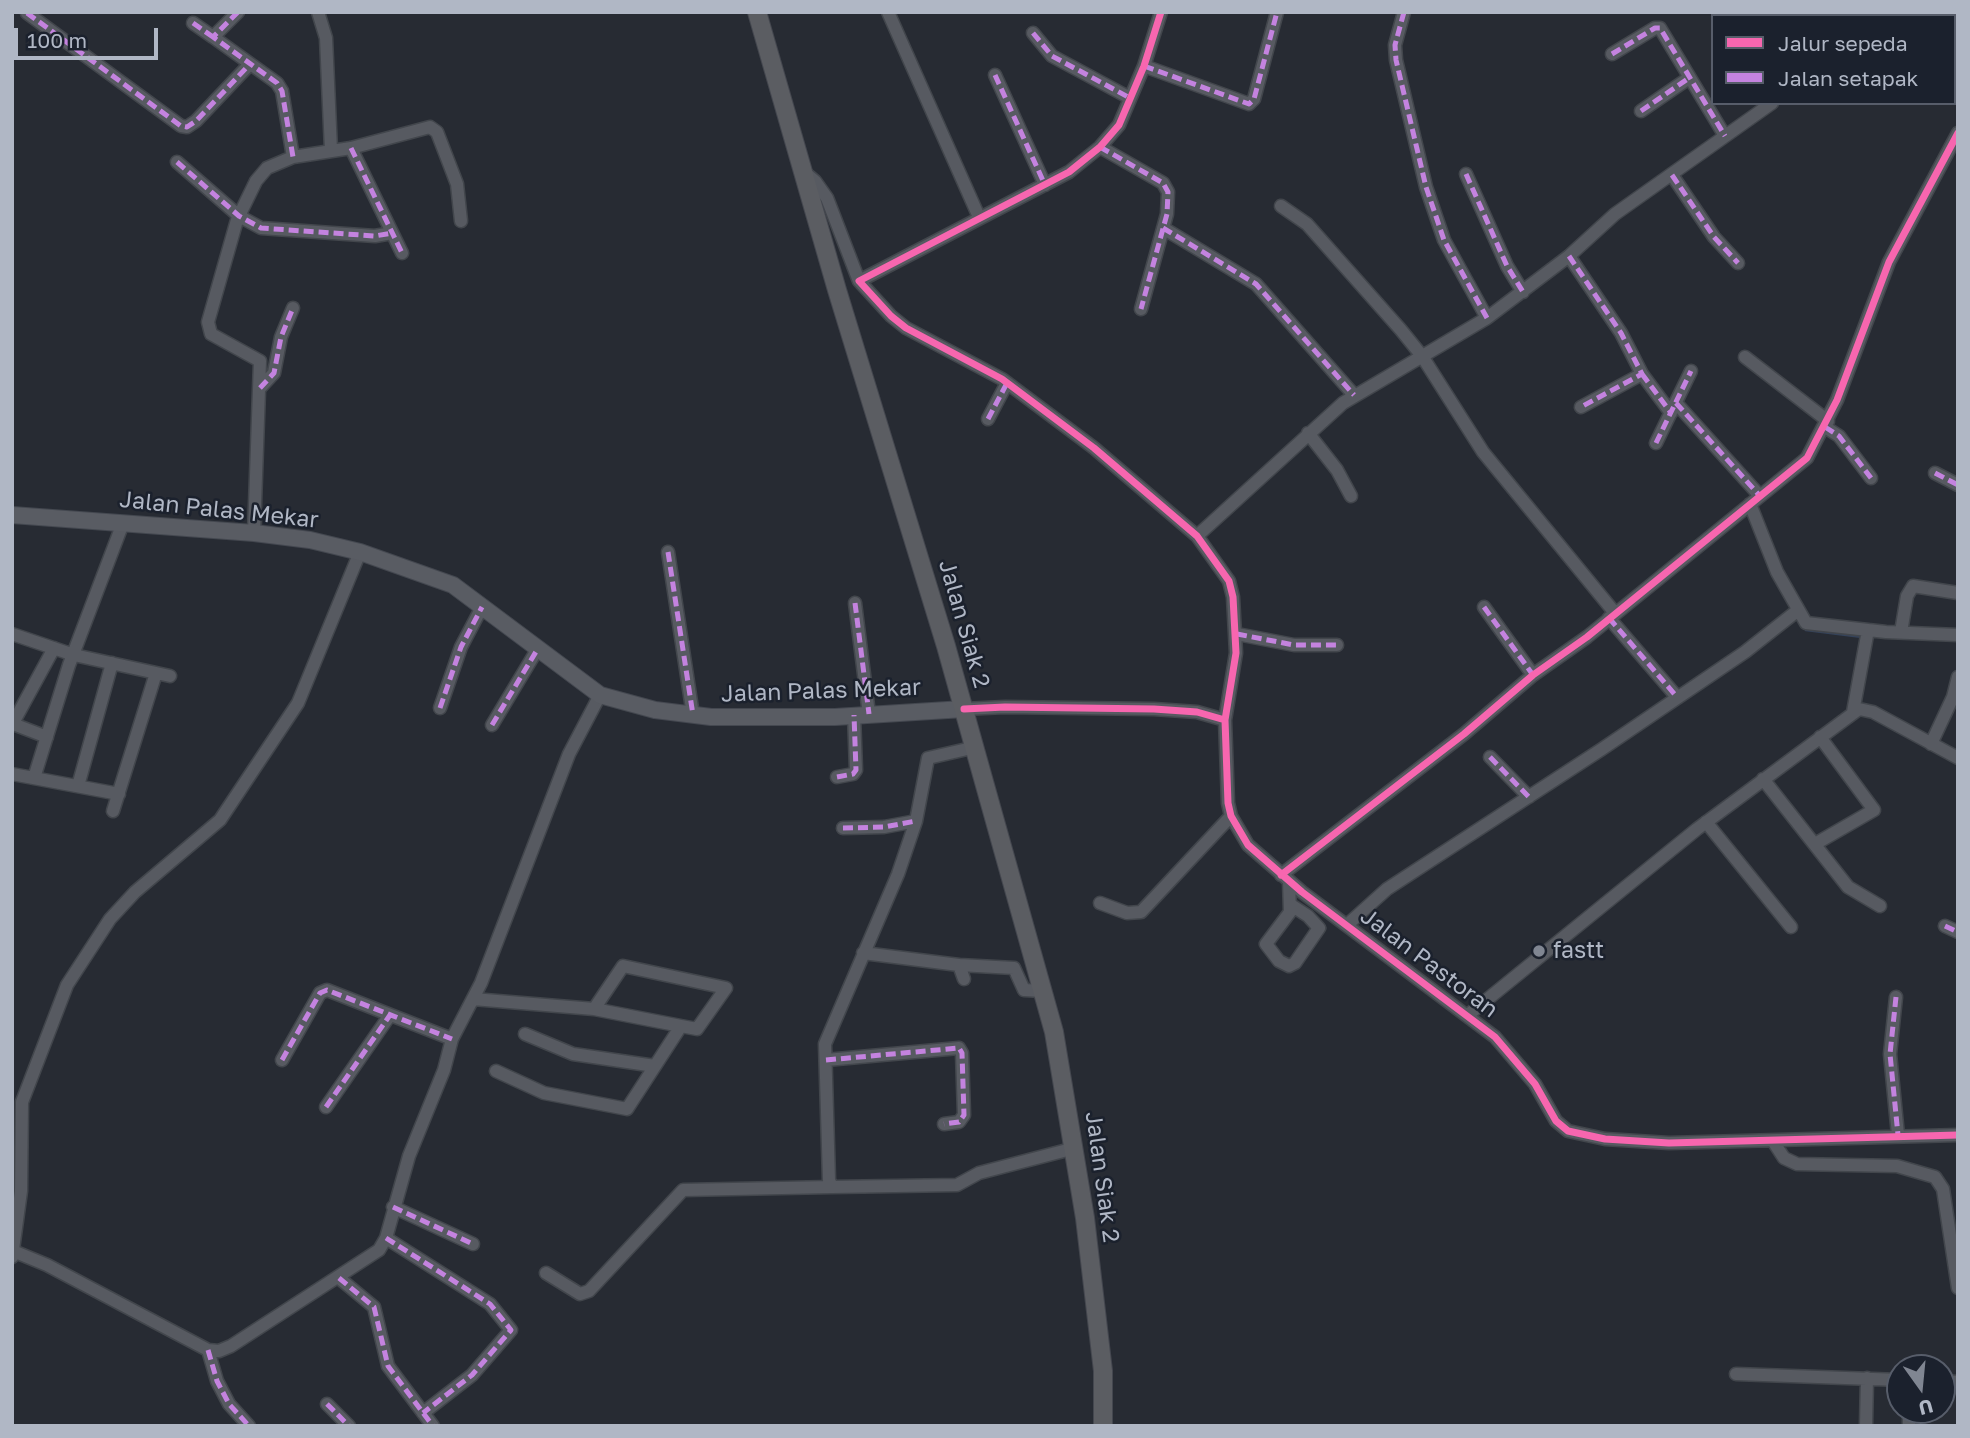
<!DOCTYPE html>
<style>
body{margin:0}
#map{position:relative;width:1970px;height:1438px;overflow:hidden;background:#272b33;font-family:"Golos Text",sans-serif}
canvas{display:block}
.frame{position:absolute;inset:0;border:14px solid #b0b7c5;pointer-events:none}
.legend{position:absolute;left:1711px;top:14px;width:245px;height:91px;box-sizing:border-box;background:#1b212d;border:2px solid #575d6a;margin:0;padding:9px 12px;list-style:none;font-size:21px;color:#b0b7c5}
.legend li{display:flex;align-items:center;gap:14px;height:35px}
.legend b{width:35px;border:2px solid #575d6a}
.north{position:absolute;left:1886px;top:1354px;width:70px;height:70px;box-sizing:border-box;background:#1b212d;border:2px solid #575d6a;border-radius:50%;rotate:165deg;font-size:19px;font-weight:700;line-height:28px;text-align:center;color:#b0b7c5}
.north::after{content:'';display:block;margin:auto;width:24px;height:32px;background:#808692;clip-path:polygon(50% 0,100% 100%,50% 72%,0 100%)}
.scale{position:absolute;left:14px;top:28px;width:144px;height:32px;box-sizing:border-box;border:4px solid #b0b7c5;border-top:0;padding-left:9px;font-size:21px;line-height:24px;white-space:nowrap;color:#b0b7c5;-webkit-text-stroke:5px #1b212d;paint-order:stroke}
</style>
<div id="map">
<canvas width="1970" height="1438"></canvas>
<div class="frame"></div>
<ul class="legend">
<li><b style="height:9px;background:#f766af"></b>Jalur sepeda</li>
<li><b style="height:9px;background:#c483df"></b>Jalan setapak</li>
</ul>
<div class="north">U</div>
<div class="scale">100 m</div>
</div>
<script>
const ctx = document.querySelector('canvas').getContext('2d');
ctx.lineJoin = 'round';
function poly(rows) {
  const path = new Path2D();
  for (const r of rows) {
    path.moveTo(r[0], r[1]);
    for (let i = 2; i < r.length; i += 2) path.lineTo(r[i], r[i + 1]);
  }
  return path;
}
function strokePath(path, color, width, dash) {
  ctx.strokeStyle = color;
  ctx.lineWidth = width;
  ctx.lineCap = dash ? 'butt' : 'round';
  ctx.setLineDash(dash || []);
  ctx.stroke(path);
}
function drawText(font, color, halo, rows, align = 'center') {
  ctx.font = font + ' "Golos Text",sans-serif';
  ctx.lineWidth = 5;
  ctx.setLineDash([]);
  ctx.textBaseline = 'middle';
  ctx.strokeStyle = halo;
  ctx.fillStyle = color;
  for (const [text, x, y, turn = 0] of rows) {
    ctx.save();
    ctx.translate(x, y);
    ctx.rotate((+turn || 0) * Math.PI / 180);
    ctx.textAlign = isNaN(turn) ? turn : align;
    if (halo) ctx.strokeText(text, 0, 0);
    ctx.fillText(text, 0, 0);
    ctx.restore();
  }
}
strokePath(poly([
 [1804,627,1806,630,1862,637]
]), '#35435b', 2.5);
const minor = poly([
 [238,12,213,37,277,83,282,91,293,157],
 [318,12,326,38,331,150],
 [888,12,979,217],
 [1161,12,1144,66,1119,125,1100,147,1069,172,859,281,891,316,906,328,1002,379,1094,448,1197,536,1229,581,1233,597,1236,653,1225,720],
 [1404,12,1395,45,1396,60,1426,187,1444,240,1487,318],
 [27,13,181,126,187,127,196,121,249,65],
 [1757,16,1758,12],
 [1833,16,1834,12],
 [193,23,213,37],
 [1033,33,1052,56,1130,98],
 [1612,54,1655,28,1660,28,1725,136],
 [1144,66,1249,104,1254,99,1277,12],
 [995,75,1045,185],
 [1641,111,1689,78],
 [1100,147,1163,183,1168,192,1167,214,1141,309],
 [351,148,402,253],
 [177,162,239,216,261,228,375,236,392,233],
 [803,171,815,181,827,198,859,281],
 [1466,174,1507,266,1523,292],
 [1672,175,1714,237,1738,263],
 [1281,206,1307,224,1401,330,1422,356,1483,452,1615,613],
 [1163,228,1256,284,1354,395],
 [1569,256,1621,333,1642,374,1581,407],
 [1745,357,1828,421],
 [1642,374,1671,413],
 [260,388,274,373,281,337,293,308],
 [1676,403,1760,496],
 [988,419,1007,383],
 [1825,427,1839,436,1871,478],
 [1308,433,1337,470,1351,496],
 [1656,443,1691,371],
 [1935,473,1958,485],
 [1750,504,1777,572,1806,623,1886,632,1958,635],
 [254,533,260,361,211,334,208,322,237,220,256,181,267,168,293,157,351,148,430,127,437,132,457,184,461,221],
 [1197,536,1343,403,1487,318,1569,256,1615,214,1772,103],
 [668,552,693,715],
 [855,603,869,714],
 [1484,607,1533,675],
 [1609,618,1677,697],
 [1901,632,1907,596,1913,586,1958,593],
 [12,634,74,655,170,676],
 [1237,634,1294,645,1337,645],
 [440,708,461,647,482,607],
 [964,709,1005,707,1154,709,1197,712,1225,720,1228,803,1231,816,1248,845,1302,892,1495,1037,1535,1084,1556,1121,1568,1131,1605,1139,1669,1143,1958,1135],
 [1853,712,1868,630],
 [13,724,47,737],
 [12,725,54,648],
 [492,725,537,650],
 [1931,744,1953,697,1958,677],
 [976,747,928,758,916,821,898,874,825,1044,829,1180,832,1187,957,1185,979,1173,1075,1148],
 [1490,757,1529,797],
 [12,774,119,794],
 [837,777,853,774,856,770,854,715],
 [34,778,69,665,123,523],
 [1763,779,1848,887,1880,906],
 [78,786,112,663],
 [113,811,156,673],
 [1706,822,1791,927],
 [843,828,884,827,916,821],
 [1815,844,1874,810,1820,737],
 [1281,875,1464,734,1533,675,1587,637,1807,458,1837,400,1889,262,1958,133],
 [1289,881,1290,912,1266,944,1279,961,1289,966,1295,963,1319,928,1308,916,1291,905],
 [1100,903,1127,913,1141,912,1231,816],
 [1347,925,1387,889,1602,749,1745,652,1797,611],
 [1945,926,1958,932],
 [863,953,959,965,964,979],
 [959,965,1014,968,1024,990,1043,991],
 [1896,997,1890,1054,1898,1135],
 [473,999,594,1009,681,1026,627,1109,544,1093,496,1071],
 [594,1009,623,966,726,988,697,1029,681,1026],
 [1468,1015,1697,829,1859,709,1873,712,1958,758],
 [525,1034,573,1054,655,1066],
 [282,1060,320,993,327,990,452,1039],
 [826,1060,959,1048,962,1053,964,1115,959,1122,944,1124],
 [326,1107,390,1015],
 [1773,1141,1784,1158,1797,1164,1897,1166,1935,1177,1943,1189,1958,1288],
 [393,1207,473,1244],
 [386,1238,490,1304,511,1330,472,1375,423,1413],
 [13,1251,47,1265,208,1350,219,1351,231,1346,379,1250,386,1238,409,1156,444,1070,452,1039,481,983,569,754,600,695],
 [12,1257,21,1191,22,1102,67,985,110,919,135,892,220,820,298,703,360,552],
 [546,1273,580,1294,589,1291,683,1190,832,1187],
 [339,1278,374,1307,388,1366,433,1426],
 [208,1350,217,1381,229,1404,249,1426],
 [1736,1374,1900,1380],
 [1942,1381,1958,1382],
 [327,1404,349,1426],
 [1866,1426,1867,1378],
 [1909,1426,1909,1410]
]);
const major = poly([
 [12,515,254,533,310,540,360,552,453,585,600,695,655,710,711,717,835,717,964,709]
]);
const highway = poly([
 [757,12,837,290,946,646,1054,1032,1085,1218,1103,1371,1103,1426]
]);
strokePath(minor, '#42464c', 15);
strokePath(major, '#444850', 18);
strokePath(highway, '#44474f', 20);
strokePath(minor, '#575a61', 12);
strokePath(major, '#595c63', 16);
strokePath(highway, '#5b5d62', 18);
strokePath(poly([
 [238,12,213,37,277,83,282,91,293,157],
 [1404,12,1395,45,1396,60,1426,187,1444,240,1487,318],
 [27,13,181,126,187,127,196,121,249,65],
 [193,23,213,37],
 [1033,33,1052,56,1130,98],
 [1612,54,1655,28,1660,28,1725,136],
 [1144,66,1249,104,1254,99,1277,12],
 [995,75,1045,185],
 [1641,111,1689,78],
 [1100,147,1163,183,1168,192,1167,214,1141,309],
 [351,148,402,253],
 [177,162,239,216,261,228,375,236,392,233],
 [1466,174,1507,266,1523,292],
 [1672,175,1714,237,1738,263],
 [1163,228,1256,284,1354,395],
 [1569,256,1621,333,1642,374,1581,407],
 [1642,374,1671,413],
 [260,388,274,373,281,337,293,308],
 [1676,403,1760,496],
 [988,419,1007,383],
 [1825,427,1839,436,1871,478],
 [1656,443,1691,371],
 [1935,473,1958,485],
 [668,552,693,715],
 [855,603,869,714],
 [1484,607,1533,675],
 [1609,618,1677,697],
 [1237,634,1294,645,1337,645],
 [440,708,461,647,482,607],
 [492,725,537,650],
 [1490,757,1529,797],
 [837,777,853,774,856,770,854,715],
 [843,828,884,827,916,821],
 [1945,926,1958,932],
 [1896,997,1890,1054,1898,1135],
 [282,1060,320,993,327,990,452,1039],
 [826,1060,959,1048,962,1053,964,1115,959,1122,944,1124],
 [326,1107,390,1015],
 [393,1207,473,1244],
 [386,1238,490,1304,511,1330,472,1375,423,1413],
 [339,1278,374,1307,388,1366,433,1426],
 [208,1350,217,1381,229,1404,249,1426],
 [327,1404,349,1426]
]), '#c483df', 5, [10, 5]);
strokePath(poly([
 [1161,12,1144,66,1119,125,1100,147,1069,172,859,281,891,316,906,328,1002,379,1094,448,1197,536,1229,581,1233,597,1236,653,1225,720],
 [964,709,1005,707,1154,709,1197,712,1225,720,1228,803,1231,816,1248,845,1302,892,1495,1037,1535,1084,1556,1121,1568,1131,1605,1139,1669,1143,1958,1135],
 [1281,875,1464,734,1533,675,1587,637,1807,458,1837,400,1889,262,1958,133]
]), '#f766af', 7);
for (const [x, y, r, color] of [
 [1539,951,7,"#808692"]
]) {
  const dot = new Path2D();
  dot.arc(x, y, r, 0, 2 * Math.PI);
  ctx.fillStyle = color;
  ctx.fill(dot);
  strokePath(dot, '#1b212d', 2.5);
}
drawText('23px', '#b0b7c5', '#1b212d', [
 ["Jalan Palas Mekar",219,510,6],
 ["Jalan Siak 2",964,624,74],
 ["Jalan Palas Mekar",821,691,-2],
 ["Jalan Pastoran",1429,963,37],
 ["Jalan Siak 2",1102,1177,82]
]);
drawText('23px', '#b0b7c5', '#1b212d', [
 ["fastt",1553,951]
], 'left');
</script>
